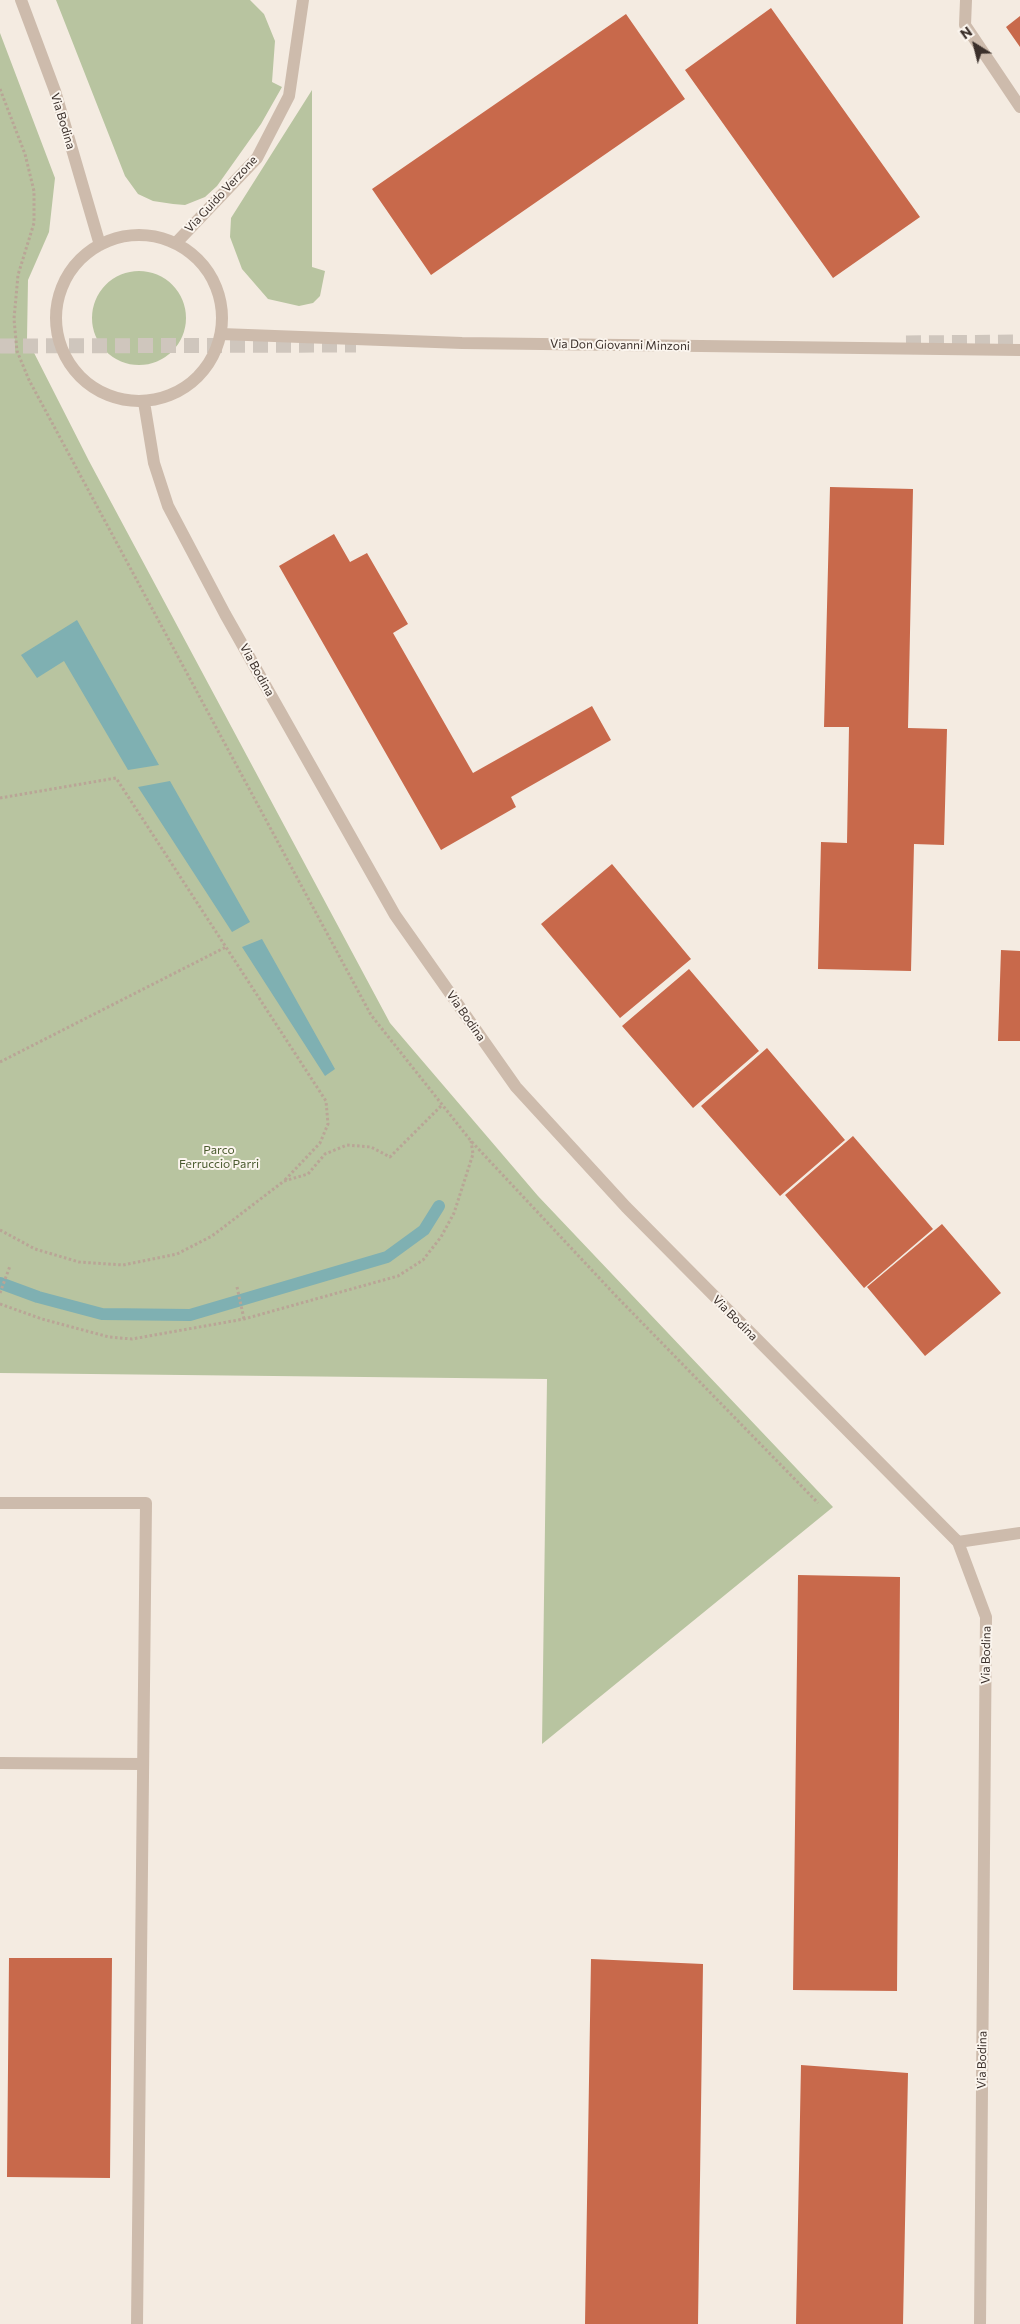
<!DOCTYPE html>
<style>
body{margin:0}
#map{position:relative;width:1020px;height:2324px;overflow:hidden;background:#f4ebe1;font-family:Commissioner,sans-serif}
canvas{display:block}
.north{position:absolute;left:950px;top:20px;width:50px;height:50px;-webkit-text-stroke:4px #fbf5ee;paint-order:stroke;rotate:324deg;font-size:14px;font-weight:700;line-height:20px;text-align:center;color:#3b302b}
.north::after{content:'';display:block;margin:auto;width:18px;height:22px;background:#3b302b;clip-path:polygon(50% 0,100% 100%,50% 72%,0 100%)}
</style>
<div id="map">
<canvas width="1020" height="2324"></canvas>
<div class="north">N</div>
</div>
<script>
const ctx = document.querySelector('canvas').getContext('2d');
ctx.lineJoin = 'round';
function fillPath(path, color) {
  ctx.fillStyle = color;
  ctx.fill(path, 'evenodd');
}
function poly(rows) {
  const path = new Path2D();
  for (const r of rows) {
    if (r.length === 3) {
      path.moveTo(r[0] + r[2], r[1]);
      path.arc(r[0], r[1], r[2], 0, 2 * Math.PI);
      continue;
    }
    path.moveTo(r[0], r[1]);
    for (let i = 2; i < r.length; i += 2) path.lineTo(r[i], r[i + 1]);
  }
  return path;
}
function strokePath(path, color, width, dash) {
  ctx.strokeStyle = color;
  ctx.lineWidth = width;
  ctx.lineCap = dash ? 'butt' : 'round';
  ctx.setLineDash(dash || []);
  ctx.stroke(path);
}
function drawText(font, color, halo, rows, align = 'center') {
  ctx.font = font + ' Commissioner,sans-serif';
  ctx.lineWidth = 4;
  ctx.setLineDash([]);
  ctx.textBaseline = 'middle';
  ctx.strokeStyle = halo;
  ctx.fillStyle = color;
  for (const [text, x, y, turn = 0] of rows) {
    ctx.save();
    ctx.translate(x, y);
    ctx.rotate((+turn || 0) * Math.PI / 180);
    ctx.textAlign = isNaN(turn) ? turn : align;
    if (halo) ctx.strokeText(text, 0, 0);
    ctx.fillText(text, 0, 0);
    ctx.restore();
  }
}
fillPath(poly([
 [56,0,250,0,264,14,275,41,272,82,282,87,261,124,217,186,205,197,185,205,173,204,153,201,138,194,125,176],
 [0,33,55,178,49,232,28,280,27,339,89,461,390,1023,538,1196,833,1507,542,1744,547,1379,0,1373],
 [312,90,312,267,325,271,320,296,313,303,299,306,268,299,242,269,230,237,231,218],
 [139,318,47]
]), '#b8c4a0');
fillPath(poly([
 [77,620,159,765,128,770,64,661,37,678,21,655],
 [170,781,250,922,232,932,138,787],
 [262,939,335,1069,325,1076,242,947]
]), '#7fb0b2');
strokePath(poly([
 [0,1283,38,1297,102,1314,190,1315,387,1257,424,1230,439,1206]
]), '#7fb0b2', 12);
fillPath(poly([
 [771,8,920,217,833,278,685,70],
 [626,14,685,99,431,275,372,189],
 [1020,16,1020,47,1006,27],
 [830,487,913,489,908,728,947,729,944,845,914,844,911,971,818,969,821,842,847,843,849,727,824,727],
 [334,534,350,562,367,553,408,624,393,633,473,773,592,706,611,740,511,797,516,807,441,850,279,566],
 [612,864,691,959,620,1018,541,924],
 [1001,950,1020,951,1020,1041,998,1041],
 [689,969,759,1051,693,1108,622,1026],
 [767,1048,845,1140,780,1196,701,1106],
 [853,1136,933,1229,864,1288,785,1195],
 [942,1224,1001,1293,925,1356,867,1287],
 [798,1575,900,1577,897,1991,793,1990],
 [9,1958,112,1958,110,2178,7,2177],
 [591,1959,703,1964,698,2324,585,2324],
 [801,2065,908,2073,903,2324,796,2324]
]), '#c8694b');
strokePath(poly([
 [906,343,1020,342],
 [0,346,356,345]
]), '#cfc6bd', 15, [15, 8]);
strokePath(poly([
 [0,89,25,154,34,191,34,223,18,275,14,319,17,351,29,380,371,1015,471,1141,617,1297,818,1503],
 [0,798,116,778,326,1101,328,1124,320,1143,284,1181],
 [0,1062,226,947],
 [0,1230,35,1249,79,1262,123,1265,177,1254,212,1236,284,1181,308,1174,325,1154,347,1145,371,1147,390,1157,442,1105],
 [237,1287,244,1319],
 [0,1293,10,1266],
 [0,1304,42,1319,109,1337,132,1339,244,1319,398,1276,423,1260,441,1237,454,1213,473,1154,471,1141]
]), '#b9a596', 3, [2.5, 2.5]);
strokePath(poly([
 [0,1503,146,1503,137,2324],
 [0,1763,142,1764]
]), '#cdbbac', 12);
strokePath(poly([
 [21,0,55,91,100,245],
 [966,0,965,25,1020,107],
 [139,318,83],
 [176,243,257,158,289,96,303,0],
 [221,334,462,343,1020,350],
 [144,402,154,463,168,506,225,614,395,915,516,1087,626,1207,958,1542,986,1617,980,2324],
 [958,1542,1020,1533]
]), '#cdbbac', 12);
drawText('12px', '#3b302b', '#fbf5ee', [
 ["Via Bodina",63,121,73],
 ["Via Guido Verzone",221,194,-47],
 ["Via Don Giovanni Minzoni",620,345,1],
 ["Via Bodina",257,670,61],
 ["Via Bodina",466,1016,55],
 ["Via Bodina",735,1318,45],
 ["Via Bodina",986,1655,-89],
 ["Via Bodina",982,2060,-89]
]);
drawText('12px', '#4a5a2e', '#fbf5ee', [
 ["Parco",219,1150],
 ["Ferruccio Parri",219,1164]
]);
</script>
